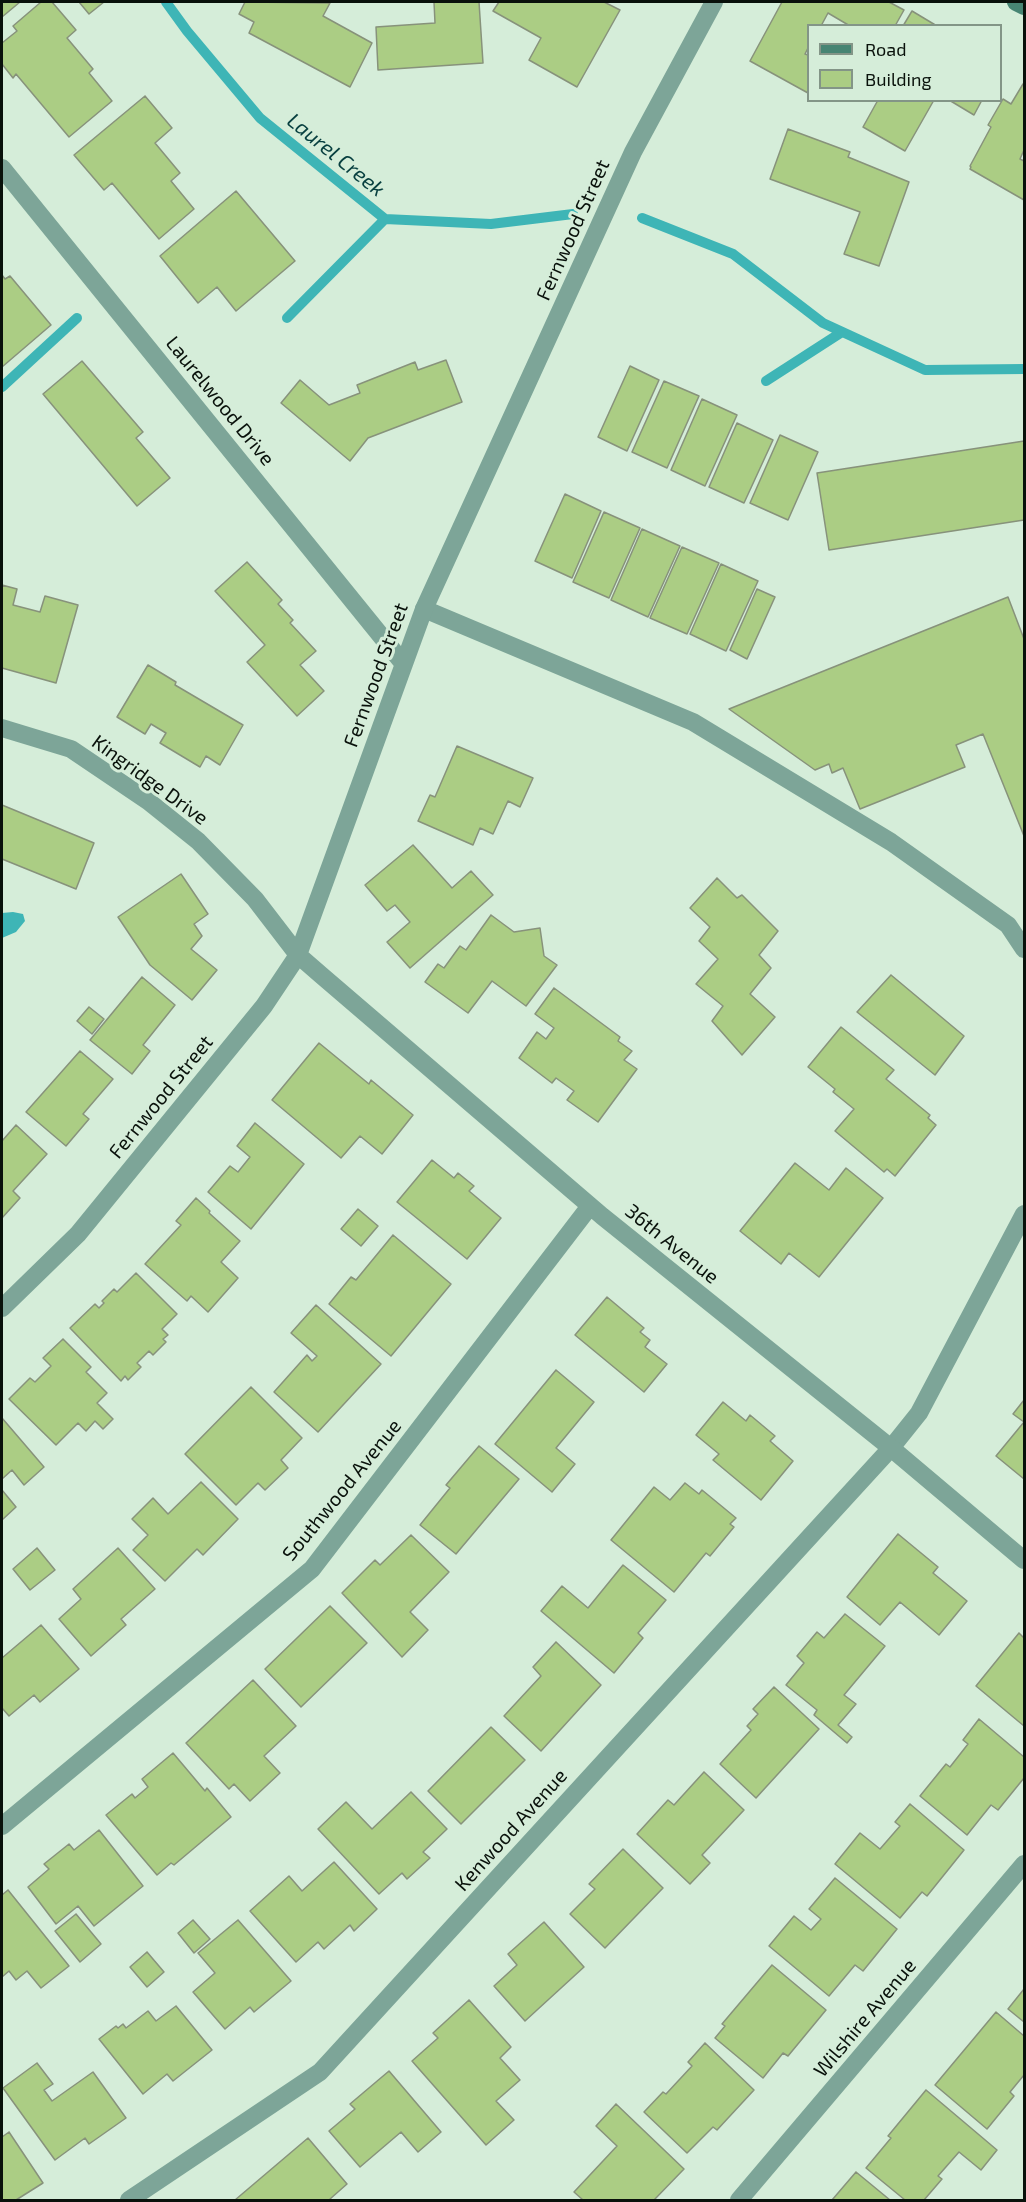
<!DOCTYPE html>
<style>
body{margin:0}
#map{position:relative;width:1026px;height:2202px;overflow:hidden;background:#d5edd9;font-family:"Exo 2",sans-serif}
canvas{display:block}
.frame{position:absolute;inset:0;border:3px solid #09110b;pointer-events:none}
.legend{position:absolute;left:807px;top:24px;width:195px;height:78px;box-sizing:border-box;background:#d5edd9;border:2px solid #839587;margin:0;padding:8px 10px;list-style:none;font-size:18px;color:#09110b}
.legend li{display:flex;align-items:center;gap:12px;height:30px}
.legend b{width:30px;border:2px solid #839587}
</style>
<div id="map">
<canvas width="1026" height="2202"></canvas>
<div class="frame"></div>
<ul class="legend">
<li><b style="height:8px;background:#478573"></b>Road</li>
<li><b style="height:16px;background:#abcd84"></b>Building</li>
</ul>
</div>
<script>
const ctx = document.querySelector('canvas').getContext('2d');
ctx.lineJoin = 'round';
function fillPath(path, color) {
  ctx.fillStyle = color;
  ctx.fill(path, 'evenodd');
}
function poly(rows) {
  const path = new Path2D();
  for (const r of rows) {
    path.moveTo(r[0], r[1]);
    for (let i = 2; i < r.length; i += 2) path.lineTo(r[i], r[i + 1]);
  }
  return path;
}
function strokePath(path, color, width, dash) {
  ctx.strokeStyle = color;
  ctx.lineWidth = width;
  ctx.lineCap = dash ? 'butt' : 'round';
  ctx.setLineDash(dash || []);
  ctx.stroke(path);
}
function drawText(font, color, halo, rows, align = 'center') {
  ctx.font = font + ' "Exo 2",sans-serif';
  ctx.lineWidth = 6;
  ctx.setLineDash([]);
  ctx.textBaseline = 'middle';
  ctx.strokeStyle = halo;
  ctx.fillStyle = color;
  for (const [text, x, y, turn = 0] of rows) {
    ctx.save();
    ctx.translate(x, y);
    ctx.rotate((+turn || 0) * Math.PI / 180);
    ctx.textAlign = isNaN(turn) ? turn : align;
    if (halo) ctx.strokeText(text, 0, 0);
    ctx.fillText(text, 0, 0);
    ctx.restore();
  }
}
fillPath(poly([
 [13,912,23,914,25,921,16,932,2,938,2,913]
]), '#3eb5b6');
strokePath(poly([
 [166,2,187,31,260,118,385,219,491,224,573,214],
 [642,218,733,254,823,323,925,370,1024,369],
 [287,318,385,219],
 [766,381,842,332],
 [2,387,77,318]
]), '#3eb5b6', 10);
const building = poly([
 [2,2,20,2,2,17,2,2],
 [41,2,52,2,76,30,67,38,93,69,89,73,112,101,69,137,16,74,13,78,2,64,2,43,17,31,13,26,41,2],
 [79,2,104,2,89,14,79,2],
 [245,2,330,3,323,16,372,43,350,87,249,33,254,22,239,14,245,2],
 [434,2,479,2,483,63,378,70,376,27,435,23,434,2],
 [499,2,604,2,620,10,577,87,529,60,541,38,493,11,499,2],
 [782,2,889,2,904,10,895,26,850,26,828,13,821,26,808,26,808,48,805,54,808,55,808,93,750,61,782,2],
 [912,11,937,26,903,26,912,11],
 [1023,84,1024,85,1024,150,1020,159,1024,161,1024,200,970,169,971,167,970,166,991,127,988,125,1003,99,1011,104,1023,84],
 [145,96,172,128,155,143,180,173,171,181,194,209,159,239,112,183,104,190,74,155,145,96],
 [878,100,934,100,905,151,863,127,878,100],
 [949,100,982,100,974,115,949,100],
 [788,129,850,152,848,157,909,182,879,266,844,254,860,212,770,179,788,129],
 [236,191,295,261,236,311,217,287,198,303,160,256,236,191],
 [2,275,5,279,10,276,51,325,2,367,2,275],
 [446,360,462,402,368,438,350,461,281,403,300,380,329,405,360,393,357,385,415,362,418,370,446,360],
 [82,361,143,432,136,438,170,478,137,506,43,394,82,361],
 [630,366,659,380,627,451,598,437,630,366],
 [664,381,699,396,667,468,632,452,664,381],
 [702,399,737,415,705,486,671,470,702,399],
 [737,423,773,440,744,503,709,487,737,423],
 [780,435,818,452,788,520,750,503,780,435],
 [1024,441,1024,520,829,550,817,473,1024,441],
 [565,494,601,511,572,578,535,561,565,494],
 [604,512,640,528,609,598,573,582,604,512],
 [642,529,680,546,648,617,611,600,642,529],
 [682,547,719,563,687,634,650,618,682,547],
 [247,562,282,600,278,604,293,620,290,623,316,651,300,665,324,691,297,716,247,662,265,645,215,591,247,562],
 [721,564,758,581,726,651,690,634,721,564],
 [2,585,17,589,13,605,40,612,45,596,78,605,56,683,2,668,2,585],
 [757,589,775,597,747,659,730,650,757,589],
 [1008,597,1024,639,1024,836,983,734,956,745,965,767,860,809,843,768,832,773,829,764,815,770,729,709,1008,597],
 [148,665,176,682,175,685,243,725,220,765,206,756,200,767,160,743,166,733,151,724,145,734,117,717,148,665],
 [457,746,533,778,520,807,508,801,493,834,480,828,473,845,418,821,430,795,435,797,457,746],
 [2,805,94,843,76,889,2,859,2,805],
 [413,845,452,888,471,871,493,895,410,968,387,942,410,922,395,905,387,911,365,885,413,845],
 [181,874,208,914,194,924,202,936,191,949,217,970,192,1000,150,965,118,917,181,874],
 [717,878,737,898,742,895,778,931,759,955,771,968,750,994,775,1017,742,1055,712,1021,723,1006,696,984,718,959,699,941,710,927,690,908,717,878],
 [491,915,514,932,540,928,544,956,557,965,526,1006,492,981,468,1013,425,982,438,964,444,968,460,946,466,950,491,915],
 [891,975,964,1036,935,1075,857,1012,891,975],
 [142,977,175,1005,143,1045,150,1051,132,1074,90,1040,142,977],
 [554,988,620,1037,618,1041,632,1051,624,1060,637,1069,598,1122,567,1100,574,1091,556,1078,552,1083,519,1058,537,1032,546,1039,554,1028,535,1014,554,988],
 [89,1007,104,1019,92,1034,77,1021,89,1007],
 [841,1027,894,1070,886,1079,930,1115,928,1118,936,1125,895,1176,887,1169,884,1172,835,1131,854,1109,833,1092,835,1089,808,1067,841,1027],
 [319,1043,369,1084,371,1080,413,1115,382,1154,360,1136,341,1158,272,1100,319,1043],
 [80,1051,113,1079,83,1114,89,1119,66,1146,26,1112,80,1051],
 [255,1123,304,1164,251,1229,208,1192,230,1166,238,1172,250,1157,237,1146,255,1123],
 [16,1125,47,1154,13,1191,20,1198,2,1218,2,1141,16,1125],
 [432,1160,454,1178,458,1173,474,1186,469,1191,501,1218,467,1259,397,1202,432,1160],
 [795,1163,829,1190,846,1168,883,1198,819,1277,789,1253,781,1264,740,1231,795,1163],
 [196,1198,210,1211,209,1213,240,1241,221,1262,238,1278,208,1312,191,1296,187,1301,145,1264,181,1225,176,1221,196,1198],
 [358,1209,378,1226,361,1246,341,1229,358,1209],
 [393,1235,451,1284,391,1356,329,1304,351,1277,356,1280,393,1235],
 [136,1273,177,1314,162,1329,168,1335,163,1339,166,1342,153,1355,149,1351,137,1363,141,1367,128,1380,125,1376,121,1381,70,1328,95,1304,99,1308,104,1303,102,1301,114,1289,117,1292,136,1273],
 [607,1297,644,1328,640,1332,650,1340,645,1347,667,1364,644,1392,575,1335,607,1297],
 [316,1305,381,1364,318,1432,274,1392,307,1355,312,1361,317,1356,291,1333,316,1305],
 [63,1339,91,1367,86,1372,107,1393,97,1403,113,1419,103,1429,95,1421,86,1431,78,1423,56,1445,9,1399,30,1378,35,1382,51,1366,43,1358,63,1339],
 [556,1370,594,1402,556,1448,575,1464,552,1492,495,1444,556,1370],
 [251,1387,302,1438,281,1460,288,1468,265,1490,258,1483,236,1505,185,1454,251,1387],
 [1024,1400,1024,1479,996,1456,1024,1422,1013,1414,1024,1400],
 [723,1402,746,1421,750,1415,775,1436,770,1441,793,1461,761,1500,713,1460,719,1454,696,1435,723,1402],
 [2,1418,44,1467,24,1485,12,1470,2,1479,2,1418],
 [479,1446,519,1479,456,1554,420,1525,450,1488,446,1485,479,1446],
 [201,1482,238,1519,203,1555,197,1549,165,1581,133,1550,148,1535,132,1519,153,1498,168,1514,201,1482],
 [685,1483,699,1494,702,1490,736,1518,730,1524,734,1527,710,1556,706,1553,674,1592,611,1540,654,1487,670,1500,685,1483],
 [2,1490,16,1507,2,1520,2,1490],
 [898,1534,938,1567,933,1573,967,1601,939,1635,900,1602,880,1625,847,1597,898,1534],
 [411,1535,449,1572,410,1612,428,1630,402,1657,342,1593,375,1560,380,1565,411,1535],
 [37,1548,55,1570,30,1590,13,1569,37,1548],
 [118,1548,155,1589,121,1619,126,1625,91,1656,59,1619,81,1599,73,1589,118,1548],
 [623,1565,666,1600,638,1633,643,1638,614,1673,541,1611,562,1586,588,1608,623,1565],
 [330,1606,367,1643,301,1707,265,1669,330,1606],
 [845,1614,885,1646,844,1695,856,1704,838,1725,852,1737,847,1743,814,1715,817,1710,786,1685,804,1663,797,1656,817,1632,824,1638,845,1614],
 [41,1625,79,1669,40,1702,34,1695,9,1716,2,1708,2,1658,41,1625],
 [1019,1633,1024,1638,1024,1726,976,1686,1019,1633],
 [556,1642,601,1685,541,1751,504,1716,541,1676,533,1667,556,1642],
 [253,1680,296,1726,264,1756,280,1773,250,1801,234,1784,229,1789,186,1743,253,1680],
 [774,1687,819,1729,756,1798,720,1764,751,1730,747,1726,758,1714,753,1709,774,1687],
 [979,1719,1024,1757,1024,1778,998,1810,991,1805,967,1835,920,1796,946,1764,950,1767,968,1744,963,1740,979,1719],
 [491,1727,525,1760,461,1824,428,1791,491,1727],
 [173,1753,205,1791,207,1788,231,1817,174,1865,171,1863,157,1875,106,1815,132,1794,135,1798,148,1787,142,1779,173,1753],
 [704,1772,744,1810,702,1855,710,1863,690,1884,637,1834,668,1800,674,1805,704,1772],
 [411,1792,447,1829,423,1852,430,1858,407,1879,402,1873,379,1894,318,1829,346,1802,372,1829,411,1792],
 [910,1804,964,1850,927,1896,922,1892,900,1918,835,1864,860,1833,880,1849,900,1826,895,1822,910,1804],
 [99,1830,143,1886,94,1926,78,1906,56,1924,28,1887,49,1869,44,1864,69,1844,74,1850,99,1830],
 [623,1849,663,1888,605,1948,570,1914,595,1889,589,1884,623,1849],
 [334,1862,377,1909,354,1931,350,1925,324,1949,318,1942,296,1962,250,1911,289,1876,302,1891,334,1862],
 [835,1878,897,1929,863,1971,855,1965,829,1996,769,1946,794,1916,811,1930,821,1919,809,1909,835,1878],
 [8,1890,69,1966,41,1988,27,1971,16,1980,9,1971,2,1977,2,1895,8,1890],
 [76,1914,101,1944,80,1962,55,1931,76,1914],
 [193,1920,210,1939,194,1953,178,1933,193,1920],
 [238,1920,291,1981,254,2012,250,2007,225,2029,193,1992,215,1973,198,1953,238,1920],
 [544,1922,584,1967,525,2021,494,1986,517,1965,508,1954,544,1922],
 [147,1952,164,1972,147,1987,130,1967,147,1952],
 [772,1965,826,2010,788,2056,783,2053,763,2078,715,2038,725,2026,722,2024,772,1965],
 [1024,1989,1024,2022,1008,2009,1024,1989],
 [469,2000,511,2047,500,2058,520,2080,496,2101,514,2120,486,2145,412,2061,438,2038,433,2033,469,2000],
 [176,2006,212,2050,173,2081,167,2074,143,2094,99,2039,116,2026,118,2028,123,2024,126,2028,148,2011,156,2021,176,2006],
 [996,2012,1024,2036,1024,2075,1010,2092,1014,2096,987,2129,935,2085,996,2012],
 [705,2043,754,2090,717,2130,713,2127,687,2153,644,2112,663,2092,666,2094,692,2066,688,2062,705,2043],
 [37,2063,53,2084,44,2090,52,2101,93,2072,126,2118,89,2144,85,2138,55,2160,3,2088,37,2063],
 [389,2071,441,2132,418,2152,401,2132,360,2167,329,2131,355,2109,350,2104,389,2071],
 [926,2090,997,2150,981,2170,959,2152,938,2176,942,2179,924,2200,905,2200,866,2168,891,2138,888,2136,926,2090],
 [616,2104,684,2169,654,2200,583,2200,574,2192,617,2146,596,2126,616,2104],
 [9,2132,43,2183,16,2200,2,2200,2,2137,9,2132],
 [308,2138,347,2184,330,2199,331,2200,235,2200,308,2138],
 [856,2172,890,2200,832,2200,856,2172]
]);
fillPath(building, '#abcd84');
strokePath(building, '#87927b', 1.5);
strokePath(poly([
 [424,609,693,722,891,842,1008,925,1024,949],
 [891,1448,919,1413,1024,1214]
]), '#7da598', 18);
strokePath(poly([
 [2,168,403,663],
 [2,728,71,749,148,801,198,841,255,899,298,955,321,975,602,1216,891,1448,1024,1560],
 [2,1308,78,1234,264,1006,298,955,424,609,633,152,714,2],
 [2,1826,312,1569,590,1206],
 [129,2200,320,2072,891,1448],
 [739,2200,1024,1864]
]), '#7da598', 18);
strokePath(poly([
 [1016,2,1024,6]
]), '#478573', 18);
drawText('20px', '#09110b', '#d5edd9', [
 ["Fernwood Street",573,230,-66],
 ["Laurelwood Drive",220,401,51],
 ["Fernwood Street",376,675,-70],
 ["Kingridge Drive",150,780,36],
 ["Fernwood Street",161,1097,-51],
 ["36th Avenue",672,1244,39],
 ["Southwood Avenue",342,1490,-51],
 ["Kenwood Avenue",511,1830,-48],
 ["Wilshire Avenue",865,2018,-50]
]);
drawText('italic 21px', '#073f3f', '#d5edd9', [
 ["Laurel Creek",336,155,39]
]);
</script>
